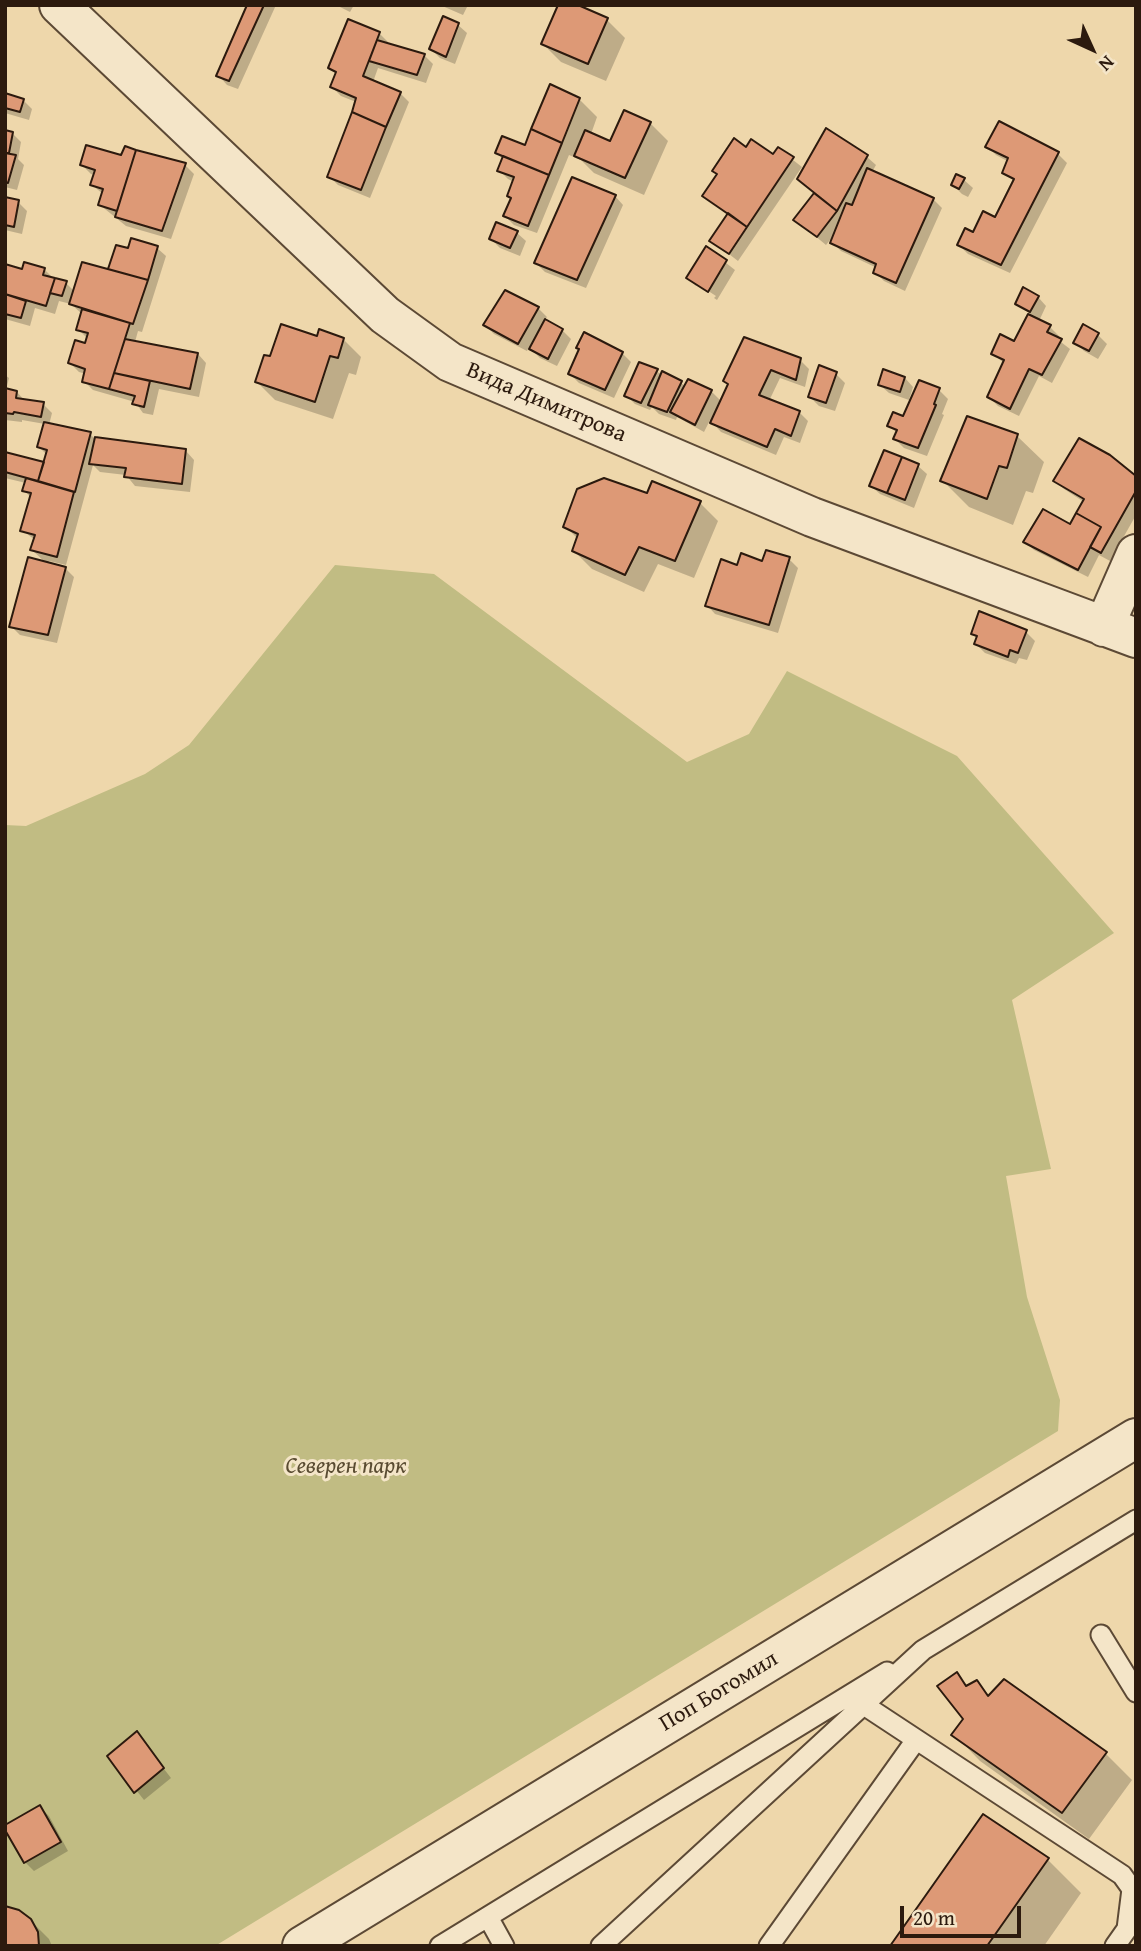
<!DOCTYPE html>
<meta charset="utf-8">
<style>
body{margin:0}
#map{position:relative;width:1141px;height:1951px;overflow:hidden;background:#eed7ab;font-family:"Gentium Book Plus",serif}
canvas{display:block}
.frame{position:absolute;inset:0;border:7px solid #2c1a0e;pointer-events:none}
.north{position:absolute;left:1057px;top:14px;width:70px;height:70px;-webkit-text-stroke:5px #f4e5c8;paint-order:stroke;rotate:135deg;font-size:19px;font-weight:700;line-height:28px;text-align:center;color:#2c1a0e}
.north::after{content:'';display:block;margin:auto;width:24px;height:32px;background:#2c1a0e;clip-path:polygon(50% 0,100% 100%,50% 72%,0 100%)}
.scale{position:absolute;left:900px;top:1906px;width:121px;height:32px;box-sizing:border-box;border:4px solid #2c1a0e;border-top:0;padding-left:9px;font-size:21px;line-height:24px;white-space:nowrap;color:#2c1a0e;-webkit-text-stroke:5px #f4e5c8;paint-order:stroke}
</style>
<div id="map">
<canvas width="1141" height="1951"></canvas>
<div class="frame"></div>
<div class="north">N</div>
<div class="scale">20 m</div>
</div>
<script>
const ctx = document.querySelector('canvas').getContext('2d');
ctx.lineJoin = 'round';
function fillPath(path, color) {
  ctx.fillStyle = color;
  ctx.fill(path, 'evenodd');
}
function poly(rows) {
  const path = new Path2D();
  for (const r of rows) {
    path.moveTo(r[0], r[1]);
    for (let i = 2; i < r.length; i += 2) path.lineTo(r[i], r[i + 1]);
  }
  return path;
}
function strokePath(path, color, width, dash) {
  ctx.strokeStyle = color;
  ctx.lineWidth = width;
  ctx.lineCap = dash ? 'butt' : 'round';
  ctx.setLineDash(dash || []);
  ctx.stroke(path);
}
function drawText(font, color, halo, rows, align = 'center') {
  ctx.font = font + ' "Gentium Book Plus",serif';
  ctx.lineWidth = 6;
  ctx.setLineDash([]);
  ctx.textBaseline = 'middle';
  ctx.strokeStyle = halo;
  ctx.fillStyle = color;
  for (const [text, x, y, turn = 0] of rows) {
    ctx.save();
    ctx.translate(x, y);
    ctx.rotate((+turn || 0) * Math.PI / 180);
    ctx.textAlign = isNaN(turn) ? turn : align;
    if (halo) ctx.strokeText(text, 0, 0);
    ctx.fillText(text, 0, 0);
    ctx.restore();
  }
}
fillPath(poly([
 [335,565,434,574,687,762,749,734,787,671,957,756,1114,933,1012,1000,1051,1169,1006,1176,1027,1297,1060,1400,1058,1431,215,1946,5,1946,5,825,26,826,145,774,189,745]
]), '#c1bc83');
fillPath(poly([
 [248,5,276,5,238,89,227,85,219,76],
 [336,5,354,5,350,12],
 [440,5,468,5,463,15],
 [607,20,625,38,606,81,561,62,543,44],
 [458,25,467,33,455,64,440,58,431,49],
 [379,33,388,42,387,45,424,55,433,64,426,83,378,68,373,82,400,93,409,102,370,198,338,185,329,176,356,102,341,96,332,87,337,75,330,68],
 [5,95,23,100,32,109,29,120,5,113],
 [579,99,597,117,591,134,611,143,650,123,668,141,644,195,594,173,581,160,569,155,537,233,514,225,505,216,513,199,514,182,508,179,499,170,503,159,497,153,526,147],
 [5,131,12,133,21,142,18,159,24,165,17,190,5,187],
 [826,131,867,157,876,165,872,172,933,199,942,208,905,291,884,281,875,272,877,268,841,251,830,240,826,245,796,220,815,194,799,179],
 [988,147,1058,154,1067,163,1010,273,968,254,959,245,996,219,1015,182,1004,172,1009,162,996,155],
 [779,149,802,167,738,261,712,241,728,215,704,196,746,150,774,157],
 [122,158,185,165,194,174,171,239,126,226,100,205,103,194,92,185,95,175,91,174,82,165],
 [964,180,973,188,968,197,962,194,953,185],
 [615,196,623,205,586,288,545,272,536,263],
 [5,199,18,202,27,211,22,234,5,230],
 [517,233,526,241,520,256,500,248,491,239],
 [117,247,129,251,157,248,166,256,142,332,138,331,135,342,198,354,206,363,199,397,159,389,153,415,143,413,135,402,93,390,84,381,86,374,79,372,70,363,86,345,88,339,78,329,82,314,71,304,59,301,55,314,35,308,30,326,5,319,5,266,23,271,44,269,53,278,66,283,75,292,109,271],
 [707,248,735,270,717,300,714,298,716,296,696,283,696,286,688,278],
 [1038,297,1046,306,1039,321,1050,327,1059,336,1057,339,1070,349,1052,383,1039,376,1019,416,998,406,989,397,1005,364,993,354,1015,343,1030,314,1018,303],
 [538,308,547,317,544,321,562,330,571,339,557,366,540,358,529,347,527,351,494,334,485,325],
 [1084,326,1098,335,1107,344,1098,359,1084,351,1076,343],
 [318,339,343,339,361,357,356,375,349,373,333,419,275,400,257,382,271,358],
 [622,353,631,362,614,398,579,383,570,374],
 [800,360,809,369,805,387,780,378,769,401,799,412,808,421,800,443,784,437,776,455,721,432,710,420,704,432,677,417,676,420,659,414,652,407,650,410,635,404,626,395,640,364,681,383,686,387,711,391,722,402,730,385,725,381],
 [836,374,845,383,835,411,819,406,810,397],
 [5,375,9,378,6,390,17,392,25,401,43,404,52,413,49,425,90,434,94,438,186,451,194,460,190,492,135,486,126,475,100,472,93,465,66,565,49,561,48,564,65,568,74,577,57,643,20,635,11,626,46,563,32,550,35,540,22,530,31,498,24,490,26,483,5,478,5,454,45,464,47,455,39,447,45,424,22,420,22,422,5,420],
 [905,378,913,387,909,400,889,393,880,385],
 [920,382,939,390,948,399,942,414,944,415,927,456,904,448,895,439,898,434,889,425,904,418],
 [968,418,1017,436,1044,462,1033,493,1026,491,1013,525,969,507,942,480],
 [918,466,927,474,914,508,880,494,871,486],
 [1136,478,1136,515,1110,561,1099,555,1088,577,1034,550,1025,542,1070,526,1084,502,1064,489,1055,481],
 [648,495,700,503,718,521,694,578,658,564,644,592,592,569,574,551,578,539,565,526],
 [789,559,798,568,778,633,715,614,707,605,738,567],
 [1026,632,1035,641,1027,660,1019,658,1016,664,985,653,976,644,978,639,973,634],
 [956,1674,968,1686,976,1682,990,1696,1004,1681,1106,1754,1132,1780,1089,1839,980,1761,954,1734,965,1719],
 [136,1733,171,1778,144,1800,109,1756],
 [40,1807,49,1816,68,1851,34,1871,25,1862],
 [1048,1860,1081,1893,1044,1946,893,1946],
 [30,1920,49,1939,52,1946,5,1946]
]), '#0003');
const building = poly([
 [247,5,264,5,229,81,216,76,247,5],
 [558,5,578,5,608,18,588,64,541,44,558,5],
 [443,16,459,23,446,57,429,49,443,16],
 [348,19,380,32,363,76,401,92,386,127,352,112,356,98,330,87,336,72,328,68,348,19],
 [377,40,425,54,417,75,369,61,377,40],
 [550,84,580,98,562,143,531,129,550,84],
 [5,93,24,99,20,112,5,108,5,93],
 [624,110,651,122,625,178,574,156,585,130,610,141,624,110],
 [352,112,386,127,361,190,327,177,352,112],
 [999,121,1059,152,1001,265,957,245,965,228,973,232,983,211,995,217,1014,179,1002,173,1008,158,985,147,999,121],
 [826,128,868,155,837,211,797,179,826,128],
 [531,129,562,143,549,175,495,153,502,136,525,145,531,129],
 [5,130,13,132,9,153,5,153,5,130],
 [734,138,746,147,751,139,773,154,778,147,794,157,747,227,702,196,717,174,712,171,734,138],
 [86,145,121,155,125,146,136,150,117,211,98,205,103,189,90,185,95,170,80,165,86,145],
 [136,150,186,163,162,231,115,217,136,150],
 [5,153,16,155,8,183,5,182,5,153],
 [503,156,549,175,528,226,503,216,511,198,507,196,514,177,497,171,503,156],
 [867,168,934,198,896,283,873,273,876,264,830,243,846,203,852,205,867,168],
 [956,174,965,178,959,189,951,185,956,174],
 [572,177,616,195,577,280,534,263,572,177],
 [814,193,837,211,817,237,793,220,814,193],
 [5,197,19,200,14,227,5,225,5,197],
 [728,213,747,227,729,254,709,241,728,213],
 [496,222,518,231,510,248,489,239,496,222],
 [131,238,158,246,148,280,108,269,116,245,128,248,131,238],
 [706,246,727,260,708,292,686,278,706,246],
 [24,262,45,268,43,275,55,278,46,306,5,294,5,264,22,269,24,262],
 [82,262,148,280,133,324,69,304,82,262],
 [55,278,67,281,62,296,50,293,55,278],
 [1023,287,1039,296,1030,312,1015,304,1023,287],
 [505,290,539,307,518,344,483,325,505,290],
 [5,294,26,301,21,318,5,314,5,294],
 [82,309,130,323,109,389,82,382,85,369,68,363,75,340,85,343,88,333,76,330,82,309],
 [1028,314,1051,325,1047,332,1062,339,1042,375,1029,369,1010,409,987,397,1004,360,991,354,1000,334,1014,341,1028,314],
 [545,319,563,329,548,359,529,349,545,319],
 [281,324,317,336,319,329,344,338,338,358,330,356,315,402,255,382,264,355,270,356,281,324],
 [1083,324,1099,333,1089,351,1073,343,1083,324],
 [584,332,623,352,605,390,568,374,579,349,576,348,584,332],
 [744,337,801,358,796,380,771,370,759,395,800,411,791,436,775,429,767,447,710,423,728,384,723,381,744,337],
 [125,339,198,353,190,389,114,373,125,339],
 [639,362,658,369,641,403,624,396,639,362],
 [819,365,837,372,826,403,808,397,819,365],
 [883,369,905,377,900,392,878,385,883,369],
 [662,371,682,381,667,412,648,405,662,371],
 [114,373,150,381,144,407,132,404,135,396,109,389,114,373],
 [688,379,712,390,695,425,670,412,688,379],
 [919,380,940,388,934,404,936,405,918,448,893,439,897,430,887,426,893,412,903,416,919,380],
 [5,388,17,391,16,398,44,402,41,417,14,412,13,414,5,413,5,388],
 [967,416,1018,434,1007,468,999,466,987,499,940,481,967,416],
 [44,422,91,432,75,492,38,481,47,450,37,447,44,422],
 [95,437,186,449,182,484,124,477,126,468,89,464,95,437],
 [1079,438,1110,455,1136,476,1136,491,1101,553,1090,547,1101,527,1076,513,1084,499,1053,481,1079,438],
 [884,450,902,457,887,493,869,486,884,450],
 [5,452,44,462,38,481,5,472,5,452],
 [902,457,919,464,905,500,887,493,902,457],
 [26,478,74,492,57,557,30,550,35,535,20,531,31,493,22,491,26,478],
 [604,478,647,493,652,481,701,501,675,561,639,547,625,575,572,551,578,534,563,527,577,489,604,478],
 [1043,509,1070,524,1076,513,1101,527,1078,570,1023,542,1043,509],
 [766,550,790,557,769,625,705,606,721,559,737,565,741,553,762,561,766,550],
 [28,557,66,567,48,635,9,627,28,557],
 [979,611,1027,630,1018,653,1010,650,1008,657,974,644,977,636,971,634,979,611],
 [957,1672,966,1686,977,1680,988,1696,1004,1679,1107,1752,1062,1813,951,1735,963,1719,937,1686,957,1672],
 [137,1731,164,1768,134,1793,107,1756,137,1731],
 [40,1805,61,1842,24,1863,5,1830,5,1825,40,1805],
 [983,1814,1049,1858,987,1946,890,1946,983,1814],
 [5,1906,19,1910,31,1919,38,1932,39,1946,5,1946,5,1906]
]);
fillPath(building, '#dd9976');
strokePath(building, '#2c1a0e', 2);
const service = poly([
 [1101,1635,1136,1692],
 [864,1705,1122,1875,1132,1889,1127,1929,1115,1946],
 [488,1917,504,1946],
 [440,1946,887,1672],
 [601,1946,923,1650,1136,1520],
 [769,1946,916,1740]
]);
const minor = poly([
 [59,5,385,315,450,362,812,517,1136,638],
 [1104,627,1136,554]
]);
const tertiary = poly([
 [302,1946,1136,1438]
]);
strokePath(service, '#5c4935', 23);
strokePath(minor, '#5c4935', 42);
strokePath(tertiary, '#5c4935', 42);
strokePath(service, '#f4e5c8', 19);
strokePath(minor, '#f4e5c8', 38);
strokePath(tertiary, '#f4e5c8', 38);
drawText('23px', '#2c1a0e', '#f4e5c8', [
 ["Вида Димитрова",546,403,23],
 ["Поп Богомил",719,1692,-31]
]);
drawText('italic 23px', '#594b31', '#f4e5c8', [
 ["Северен парк",346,1467]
]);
</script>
